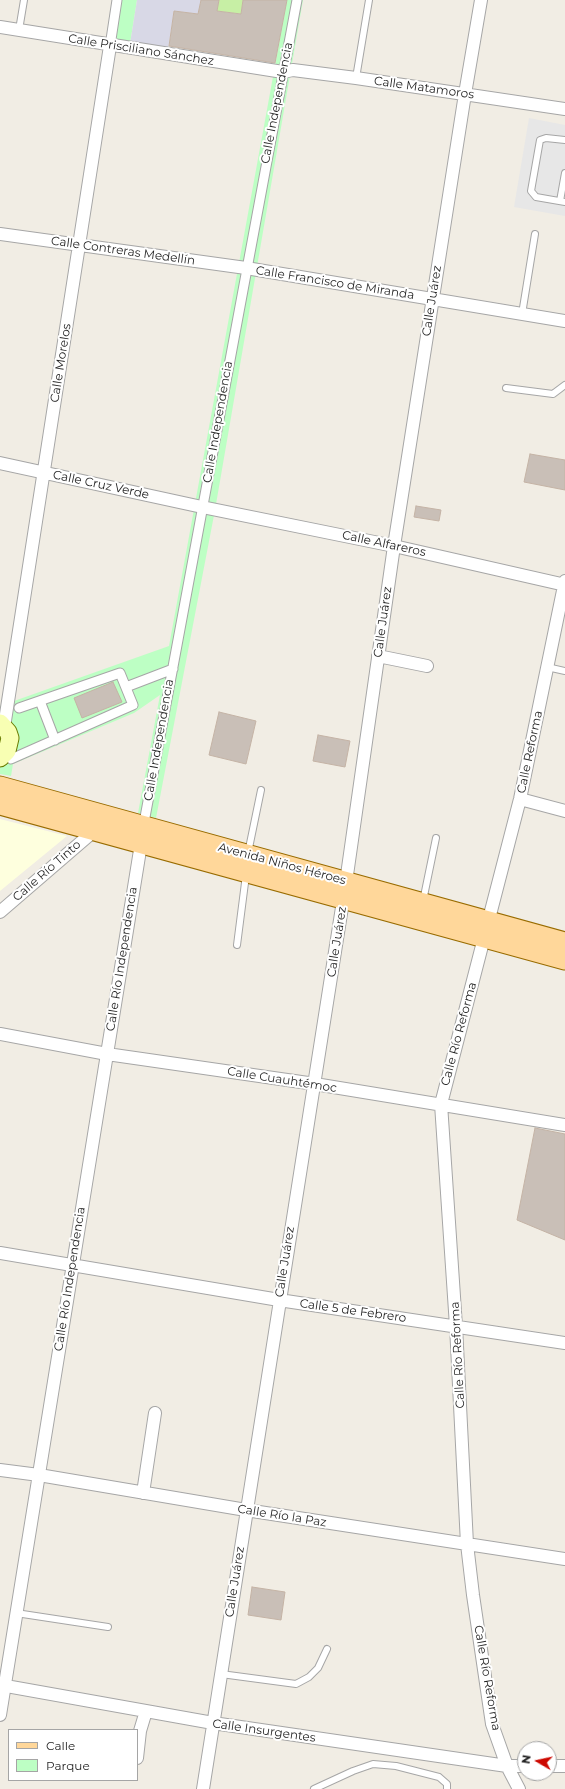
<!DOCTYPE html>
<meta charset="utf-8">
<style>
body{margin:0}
#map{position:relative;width:565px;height:1789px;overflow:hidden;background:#f1ede4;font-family:Montserrat,sans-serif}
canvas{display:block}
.legend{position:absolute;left:8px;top:1729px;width:130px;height:52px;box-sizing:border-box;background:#fff;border:1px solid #a5a5a5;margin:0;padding:5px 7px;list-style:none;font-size:12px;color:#1f1f1f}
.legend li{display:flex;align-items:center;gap:8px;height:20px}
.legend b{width:20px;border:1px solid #a5a5a5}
.north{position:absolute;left:517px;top:1741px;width:40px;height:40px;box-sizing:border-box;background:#fff;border:1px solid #a5a5a5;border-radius:50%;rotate:279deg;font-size:11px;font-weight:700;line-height:16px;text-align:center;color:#1f1f1f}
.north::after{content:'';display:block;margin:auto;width:14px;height:18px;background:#cd0800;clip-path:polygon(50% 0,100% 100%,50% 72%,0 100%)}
</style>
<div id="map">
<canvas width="565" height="1789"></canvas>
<ul class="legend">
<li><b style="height:5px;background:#ffd79a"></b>Calle</li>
<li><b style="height:11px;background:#bdffc4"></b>Parque</li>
</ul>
<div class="north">N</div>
</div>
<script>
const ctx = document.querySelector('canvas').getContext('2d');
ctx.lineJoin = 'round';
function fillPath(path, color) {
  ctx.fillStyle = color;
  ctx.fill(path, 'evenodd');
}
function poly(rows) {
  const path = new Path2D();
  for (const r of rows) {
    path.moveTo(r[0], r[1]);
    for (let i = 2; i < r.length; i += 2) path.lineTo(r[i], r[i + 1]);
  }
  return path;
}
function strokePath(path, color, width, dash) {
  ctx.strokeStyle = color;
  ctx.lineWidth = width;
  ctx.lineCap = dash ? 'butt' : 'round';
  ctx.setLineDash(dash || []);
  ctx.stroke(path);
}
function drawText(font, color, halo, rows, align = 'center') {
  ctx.font = font + ' Montserrat,sans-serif';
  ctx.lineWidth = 4;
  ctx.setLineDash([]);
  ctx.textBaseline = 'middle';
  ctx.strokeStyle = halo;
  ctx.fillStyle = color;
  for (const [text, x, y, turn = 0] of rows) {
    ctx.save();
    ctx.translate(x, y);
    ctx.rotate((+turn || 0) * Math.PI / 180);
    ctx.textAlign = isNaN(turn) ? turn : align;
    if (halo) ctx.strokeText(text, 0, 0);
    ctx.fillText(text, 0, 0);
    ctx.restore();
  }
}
fillPath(poly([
 [0,819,67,836,0,891]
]), '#feffde');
fillPath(poly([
 [219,0,243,0,241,14,217,11]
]), '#c7efa5');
fillPath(poly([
 [113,0,137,0,130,44,106,41],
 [287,0,303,0,215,510,156,818,138,813,160,695,134,713,13,764,11,776,0,774,0,706,169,646]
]), '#bdffc4');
fillPath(poly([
 [529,118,565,125,565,216,514,207]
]), '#e7e7e7');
fillPath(poly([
 [137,0,201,0,198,14,174,11,168,50,130,44]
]), '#d8d8e6');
const building = poly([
 [201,0,219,0,217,11,241,14,243,0,287,0,275,63,169,46,174,11,198,14,201,0],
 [530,454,565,460,565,490,524,482,530,454],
 [416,506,441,510,439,521,414,517,416,506],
 [113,682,122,702,82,718,74,698,113,682],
 [219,712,256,721,246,764,209,755,219,712],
 [318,735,350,741,345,767,313,761,318,735],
 [535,1128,565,1134,565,1240,517,1220,535,1128],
 [252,1587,285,1592,281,1620,248,1615,252,1587]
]);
fillPath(building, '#c9bfb7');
strokePath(building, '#c4b3a5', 1);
const service = poly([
 [19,30,24,0],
 [356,78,369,0],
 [565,140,546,138,540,140,531,191,536,197,565,202],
 [560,201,565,173],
 [522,314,535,234],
 [506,388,553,394,565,385],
 [547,667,565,671],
 [248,853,261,790],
 [423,901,436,838],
 [237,945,246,875],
 [16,1613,108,1627],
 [221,1674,296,1684,309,1677,318,1668,327,1649],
 [314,1789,353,1771,373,1764,396,1766,439,1777,447,1784,447,1789]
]);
const pedestrian = poly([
 [110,46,117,0],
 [126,687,173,669],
 [40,701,55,740],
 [11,759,133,705,120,673,19,708],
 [143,828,297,0]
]);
const minor = poly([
 [0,27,283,72,293,70,356,78,565,109],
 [0,234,246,268,565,321],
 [0,463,202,507,394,546,565,585],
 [378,656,427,666],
 [4,727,110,46],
 [520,799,565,811],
 [0,912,94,831],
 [0,1034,107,1054,315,1084,565,1125],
 [0,1253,279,1300,565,1343],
 [0,1470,39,1475,246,1510,565,1559],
 [143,1493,155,1413],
 [0,1685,213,1723,507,1766,525,1766],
 [0,1715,141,844],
 [137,1758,140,1731,146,1711],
 [549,1766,565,1766],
 [203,1789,346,882,394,546,465,94,481,0],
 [519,1789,507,1766,492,1724,473,1595,467,1544,456,1326,441,1104,520,799,565,581]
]);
const secondary = poly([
 [0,723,8,732,10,738,7,751,0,758]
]);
const primary = poly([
 [0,786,565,942],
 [0,805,565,960]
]);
strokePath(service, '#a6a6a6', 8);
strokePath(pedestrian, '#a6a6a6', 11);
strokePath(minor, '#a6a6a6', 14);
strokePath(secondary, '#697b00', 19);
strokePath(primary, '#996c00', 21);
strokePath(service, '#fff', 6);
strokePath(pedestrian, '#fff', 9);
strokePath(minor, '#fff', 12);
strokePath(secondary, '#f8ffb3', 17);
strokePath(primary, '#ffd79a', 19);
drawText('12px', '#1f1f1f', '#fff', [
 ["Calle Prisciliano Sánchez",141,50,9],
 ["Calle Matamoros",424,88,8],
 ["Calle Independencia",277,103,-79],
 ["Calle Contreras Medellín",123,251,8],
 ["Calle Francisco de Miranda",335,283,9],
 ["Calle Juárez",432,301,-81],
 ["Calle Morelos",61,363,-81],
 ["Calle Independencia",218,422,-80],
 ["Calle Cruz Verde",101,485,12],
 ["Calle Alfareros",384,544,12],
 ["Calle Juárez",383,622,-82],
 ["Calle Independencia",159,740,-80],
 ["Calle Reforma",530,752,-78],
 ["Avenida Niños Héroes",282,864,15],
 ["Calle Río Tinto",47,871,-41],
 ["Calle Juárez",337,942,-81],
 ["Calle Río Independencia",122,959,-81],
 ["Calle Río Reforma",459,1034,-75],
 ["Calle Cuauhtémoc",282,1080,9],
 ["Calle Juárez",285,1262,-81],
 ["Calle Río Independencia",70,1279,-81],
 ["Calle 5 de Febrero",353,1311,8],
 ["Calle Río Reforma",458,1355,-93],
 ["Calle Río la Paz",282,1516,9],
 ["Calle Juárez",235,1582,-81],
 ["Calle Río Reforma",487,1678,80],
 ["Calle Insurgentes",264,1731,8]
]);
</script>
